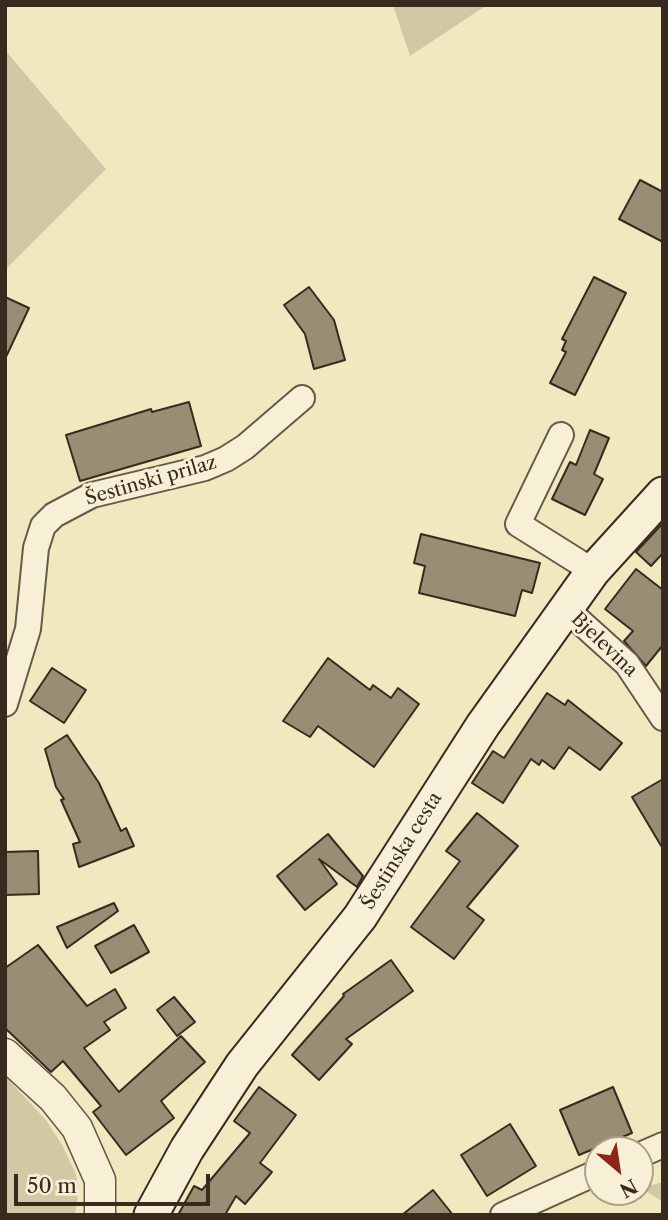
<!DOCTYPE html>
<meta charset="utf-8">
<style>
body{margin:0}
#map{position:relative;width:668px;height:1220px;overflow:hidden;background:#f2e8c0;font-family:"Libre Caslon Text",serif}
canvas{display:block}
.frame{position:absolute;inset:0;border:7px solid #382a1f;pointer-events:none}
.north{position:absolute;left:584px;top:1136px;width:70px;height:70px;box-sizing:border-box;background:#f7f0d6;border:2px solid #aba18d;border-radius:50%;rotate:151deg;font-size:19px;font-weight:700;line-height:28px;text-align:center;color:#382a1f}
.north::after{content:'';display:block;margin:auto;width:24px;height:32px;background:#8f2418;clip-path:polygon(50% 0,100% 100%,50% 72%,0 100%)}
.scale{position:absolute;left:14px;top:1174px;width:196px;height:32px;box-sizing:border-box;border:4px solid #382a1f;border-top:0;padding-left:9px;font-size:21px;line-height:24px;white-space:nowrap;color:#382a1f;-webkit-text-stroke:5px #f7f0d6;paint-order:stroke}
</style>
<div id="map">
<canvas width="668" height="1220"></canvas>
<div class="frame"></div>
<div class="north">N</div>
<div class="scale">50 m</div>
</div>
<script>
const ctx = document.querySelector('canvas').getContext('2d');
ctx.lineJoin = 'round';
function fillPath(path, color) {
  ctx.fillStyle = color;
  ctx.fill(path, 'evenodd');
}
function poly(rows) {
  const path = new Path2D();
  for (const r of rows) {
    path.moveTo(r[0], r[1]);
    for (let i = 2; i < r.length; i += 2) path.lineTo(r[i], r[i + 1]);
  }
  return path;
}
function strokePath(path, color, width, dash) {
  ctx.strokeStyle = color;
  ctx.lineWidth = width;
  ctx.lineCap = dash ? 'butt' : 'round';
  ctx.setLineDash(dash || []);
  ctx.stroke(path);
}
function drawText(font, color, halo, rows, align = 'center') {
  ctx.font = font + ' "Libre Caslon Text",serif';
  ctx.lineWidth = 6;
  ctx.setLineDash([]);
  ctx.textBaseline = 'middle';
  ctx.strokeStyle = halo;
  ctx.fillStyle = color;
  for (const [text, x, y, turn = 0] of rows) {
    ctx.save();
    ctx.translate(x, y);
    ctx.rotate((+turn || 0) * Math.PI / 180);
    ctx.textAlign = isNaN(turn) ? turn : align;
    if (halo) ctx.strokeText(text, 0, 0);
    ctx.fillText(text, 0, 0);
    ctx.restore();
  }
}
fillPath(poly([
 [393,5,487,5,410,56],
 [5,50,106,169,5,270],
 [5,1076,46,1120,62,1145,76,1174,78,1194,75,1215,5,1215],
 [663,1182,663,1202,641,1188]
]), '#d2c8a5');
const building = poly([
 [640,180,663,192,663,242,619,219,640,180],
 [594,277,626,293,575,395,550,383,566,352,562,350,566,341,562,339,594,277],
 [309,287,334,320,345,360,314,369,305,334,284,305,309,287],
 [5,297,29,308,5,359,5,297],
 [189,402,201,446,80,481,66,435,151,409,152,412,189,402],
 [590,430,609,438,594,474,603,479,585,515,552,499,570,462,576,465,590,430],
 [663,523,663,553,651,566,636,552,663,523],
 [421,534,540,563,532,593,522,590,515,616,419,593,425,566,414,563,421,534],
 [636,569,663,590,663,645,646,666,624,641,633,631,605,609,636,569],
 [328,658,370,690,373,685,391,698,398,688,419,704,374,767,318,726,310,737,283,721,328,658],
 [52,668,86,690,64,723,30,701,52,668],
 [547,693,565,705,568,700,622,743,600,770,569,747,554,769,542,760,539,765,531,759,503,803,472,783,493,751,504,758,547,693],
 [67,735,99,783,121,831,126,828,134,846,79,867,73,844,80,842,61,800,64,799,56,787,45,749,67,735],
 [663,779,663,849,632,797,663,779],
 [477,813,518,846,467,907,484,920,454,959,411,927,460,861,446,851,477,813],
 [328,834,363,876,357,887,319,859,337,884,305,910,277,876,328,834],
 [38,851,39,894,5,895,5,852,38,851],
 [114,903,118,911,67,948,57,927,114,903],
 [134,925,149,952,111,973,95,946,134,925],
 [38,945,87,1006,115,989,126,1008,104,1022,110,1030,84,1048,119,1092,181,1036,205,1062,161,1101,174,1118,126,1155,93,1112,101,1106,63,1061,51,1072,5,1028,5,968,38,945],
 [391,960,413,991,346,1039,352,1044,319,1080,292,1055,344,996,343,994,391,960],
 [174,997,195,1022,177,1036,157,1010,174,997],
 [259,1087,296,1115,260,1163,272,1172,245,1204,236,1196,225,1215,178,1215,194,1186,202,1190,250,1133,234,1121,259,1087],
 [613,1087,632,1133,579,1155,560,1110,613,1087],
 [510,1124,536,1166,487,1196,461,1155,510,1124],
 [433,1190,453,1215,402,1215,433,1190]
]);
fillPath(building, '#998d73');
strokePath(building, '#382a1f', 2);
const minor = poly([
 [561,435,518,524,593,571],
 [566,609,627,664,663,718],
 [5,704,28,629,36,548,43,526,54,515,92,495,205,468,226,459,245,447,302,398],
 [640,1155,663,1145],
 [503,1215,598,1172]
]);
const tertiary = poly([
 [5,1054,53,1098,77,1128,100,1180,100,1215]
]);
const secondary = poly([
 [151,1215,187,1149,242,1065,360,917,483,725,593,571,663,494]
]);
strokePath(minor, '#665a47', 28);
strokePath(tertiary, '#665a47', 33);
strokePath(secondary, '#382a1f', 37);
strokePath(minor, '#f7f0d6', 24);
strokePath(tertiary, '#f7f0d6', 30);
strokePath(secondary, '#f7f0d6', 33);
drawText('19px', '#382a1f', '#f7f0d6', [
 ["Šestinski prilaz",151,481,-16],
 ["Bjelevina",604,645,44],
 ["Šestinska cesta",402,851,-58]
]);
</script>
